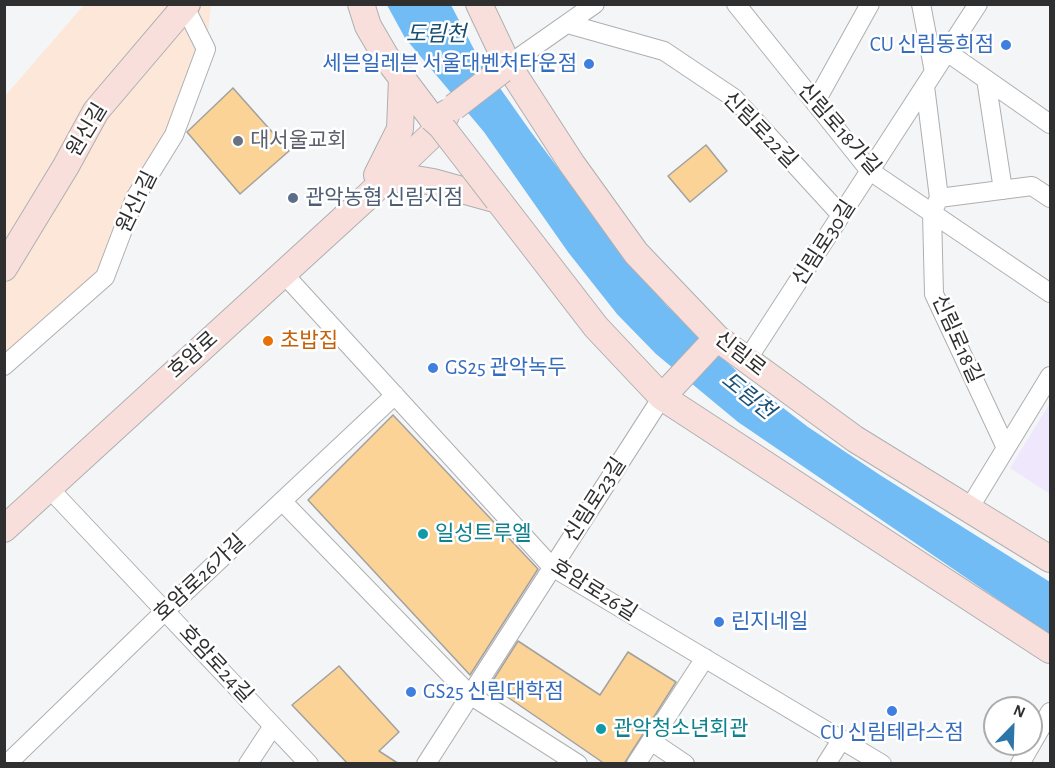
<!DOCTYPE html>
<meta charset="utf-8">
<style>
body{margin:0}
#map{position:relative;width:1055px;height:768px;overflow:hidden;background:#f4f5f7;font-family:"Alegreya Sans",sans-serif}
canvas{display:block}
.frame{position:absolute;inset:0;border:6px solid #2f2f30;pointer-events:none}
.north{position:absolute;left:983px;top:696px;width:60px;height:60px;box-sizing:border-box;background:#fff;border:2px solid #acacac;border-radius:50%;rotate:23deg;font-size:16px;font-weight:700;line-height:24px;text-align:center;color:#2f2f30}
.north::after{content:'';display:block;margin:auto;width:21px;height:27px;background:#2c76a9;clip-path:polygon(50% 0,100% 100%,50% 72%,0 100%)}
</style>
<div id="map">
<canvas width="1055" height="768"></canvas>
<div class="frame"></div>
<div class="north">N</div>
</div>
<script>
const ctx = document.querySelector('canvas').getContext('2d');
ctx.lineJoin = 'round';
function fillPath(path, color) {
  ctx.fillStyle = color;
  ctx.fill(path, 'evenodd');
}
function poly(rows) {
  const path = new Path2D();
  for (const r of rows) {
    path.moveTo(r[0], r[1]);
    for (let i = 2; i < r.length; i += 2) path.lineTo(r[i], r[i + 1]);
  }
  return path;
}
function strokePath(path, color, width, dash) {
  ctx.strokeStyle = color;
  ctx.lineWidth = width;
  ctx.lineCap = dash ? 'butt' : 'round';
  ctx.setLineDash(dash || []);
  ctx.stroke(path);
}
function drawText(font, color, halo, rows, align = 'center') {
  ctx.font = font + ' "Alegreya Sans","Noto Sans KR",sans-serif';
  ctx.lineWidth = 5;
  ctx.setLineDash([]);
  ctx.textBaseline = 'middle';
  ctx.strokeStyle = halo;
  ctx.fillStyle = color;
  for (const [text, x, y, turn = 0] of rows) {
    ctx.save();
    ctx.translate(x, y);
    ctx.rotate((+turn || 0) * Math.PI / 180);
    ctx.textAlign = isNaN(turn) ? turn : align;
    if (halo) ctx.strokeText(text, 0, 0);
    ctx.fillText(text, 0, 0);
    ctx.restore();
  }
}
fillPath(poly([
 [84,5,211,5,208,33,105,277,5,363,5,96]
]), '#fce7d9');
fillPath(poly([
 [1050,403,1050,494,1010,468]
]), '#efe7fc');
fillPath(poly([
 [387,5,451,5,478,57,531,132,628,261,667,306,744,378,808,427,880,475,1050,582,1050,635,738,422,656,354,617,314,568,252,484,132,405,38]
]), '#72bcf6');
const building = poly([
 [233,88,289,151,240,194,187,132,233,88],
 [706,145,727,171,690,202,668,176,706,145],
 [393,415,538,569,470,675,308,500,393,415],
 [518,641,600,695,628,652,676,682,624,764,605,764,490,685,518,641],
 [339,666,399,732,379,751,399,764,348,764,292,705,339,666]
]);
fillPath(building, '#fbd396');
strokePath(building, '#a2a19f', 1.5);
const street = poly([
 [736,4,870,171,1050,293],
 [921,4,934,72],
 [568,24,664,51,734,98,841,215],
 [947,52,1050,124],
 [508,65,595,4],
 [986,79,1003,190],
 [925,86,939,198],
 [815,103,870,4],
 [283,273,552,567,882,764],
 [747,360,978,4],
 [4,366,105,277,135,198,174,135,206,49,185,7],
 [1006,448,934,294,932,213,939,198,1032,186,1050,198],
 [48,487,309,764],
 [282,501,470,695,578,764],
 [970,507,1050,376],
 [651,741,685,764],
 [7,764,165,611,395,395],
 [248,764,273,726],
 [426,764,662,397],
 [636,764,705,658],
 [826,764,842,739],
 [1020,764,1050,712]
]);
const secondary = poly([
 [361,4,368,26,386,57,432,118],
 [479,4,508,65,572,164,636,253,717,338,855,439,1050,559],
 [377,175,400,129,402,78],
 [382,182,404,177,433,182,498,200,596,327,662,397,1050,650],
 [4,268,66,166,96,111,187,4],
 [662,397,717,338],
 [4,529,366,198,441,126,447,113]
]);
strokePath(street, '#aeafb1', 20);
strokePath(secondary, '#aeafb1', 28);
strokePath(street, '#fff', 18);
strokePath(secondary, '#f8dfdb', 26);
const secondaryBridge = poly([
 [454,107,502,70],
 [432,118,441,126,498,200]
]);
strokePath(secondaryBridge, '#aeafb1', 28, []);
strokePath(secondaryBridge, '#f8dfdb', 26);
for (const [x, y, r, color] of [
 [1006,45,6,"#3f7fe0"],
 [589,64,6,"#3f7fe0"],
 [238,141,6,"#6b7280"],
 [293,198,6,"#5c6f8a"],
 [268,341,6,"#e8710a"],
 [433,368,6,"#3f7fe0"],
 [423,534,6,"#0f9aa8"],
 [719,622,6,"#3f7fe0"],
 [411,692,6,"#3f7fe0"],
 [892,711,6,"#3f7fe0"],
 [601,729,6,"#0f9aa8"]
]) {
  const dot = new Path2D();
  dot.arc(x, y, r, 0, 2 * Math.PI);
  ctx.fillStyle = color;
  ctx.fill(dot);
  strokePath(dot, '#fff', 2);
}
drawText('21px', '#366cbe', '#fff', [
 ["CU 신림동희점",994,45,"right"],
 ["세븐일레븐 서울대벤처타운점",577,64,"right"],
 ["GS25 관악녹두",445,368],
 ["린지네일",731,622],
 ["GS25 신림대학점",423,692],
 ["CU 신림테라스점",892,733,"center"]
], 'left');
drawText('21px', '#2f2f30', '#fff', [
 ["신림로18가길",839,129,49],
 ["원신길",87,130,-59],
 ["신림로22길",760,130,46],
 ["원신1길",137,202,-64],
 ["신림로30길",824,243,-57],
 ["신림로18길",957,339,66],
 ["신림로",740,354,38],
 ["호암로",193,355,-42],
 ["신림로23길",595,500,-57],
 ["호암로26가길",200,578,-43],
 ["호암로26길",594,590,32],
 ["호암로24길",216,664,47]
]);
drawText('21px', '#5b616d', '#fff', [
 ["대서울교회",250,141]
], 'left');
drawText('21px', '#4e5e75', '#fff', [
 ["관악농협 신림지점",305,198]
], 'left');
drawText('21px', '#c56008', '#fff', [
 ["초밥집",280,341]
], 'left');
drawText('21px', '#0d838f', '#fff', [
 ["일성트루엘",435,534],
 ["관악청소년회관",613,729]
], 'left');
drawText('italic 22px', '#194f75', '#fff', [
 ["도림천",436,34],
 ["도림천",748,396,39]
]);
</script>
